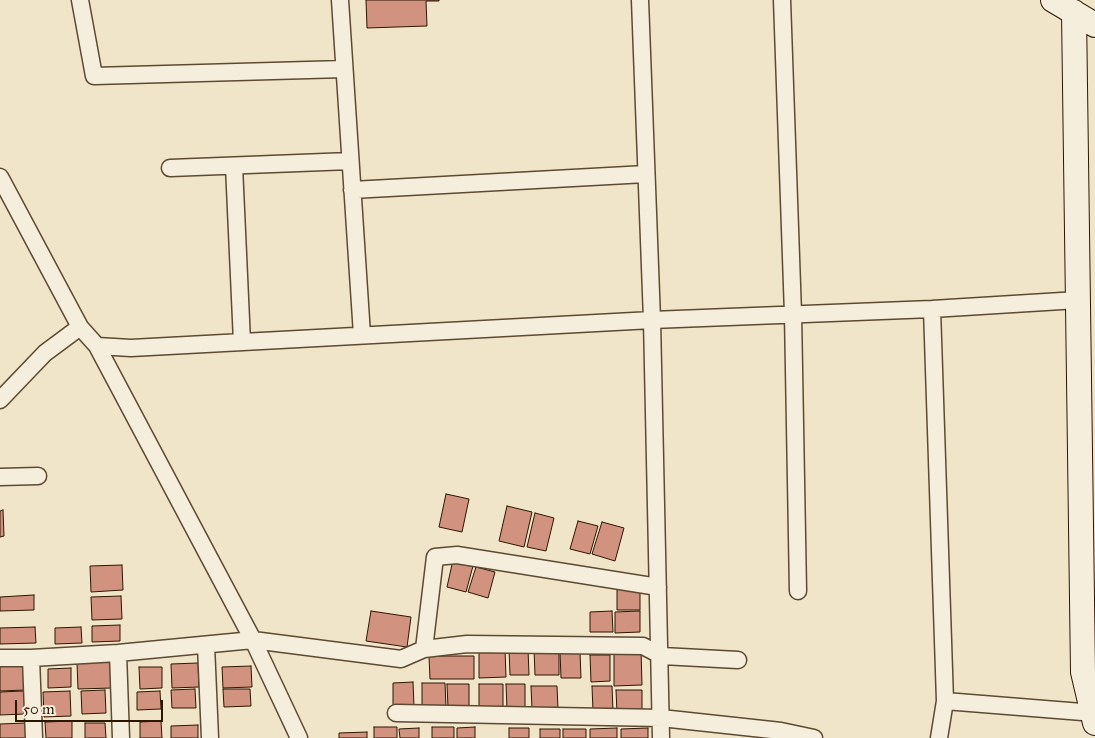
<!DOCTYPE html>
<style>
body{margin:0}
#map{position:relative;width:1095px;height:738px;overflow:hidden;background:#f1e5c9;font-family:"IM FELL Great Primer",serif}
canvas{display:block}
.scale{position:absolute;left:15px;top:700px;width:148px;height:22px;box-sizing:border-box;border:2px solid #2c1600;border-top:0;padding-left:6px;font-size:15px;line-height:18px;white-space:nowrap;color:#2c1600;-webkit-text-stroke:4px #f6eedc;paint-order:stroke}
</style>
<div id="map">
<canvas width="1095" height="738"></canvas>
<div class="scale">50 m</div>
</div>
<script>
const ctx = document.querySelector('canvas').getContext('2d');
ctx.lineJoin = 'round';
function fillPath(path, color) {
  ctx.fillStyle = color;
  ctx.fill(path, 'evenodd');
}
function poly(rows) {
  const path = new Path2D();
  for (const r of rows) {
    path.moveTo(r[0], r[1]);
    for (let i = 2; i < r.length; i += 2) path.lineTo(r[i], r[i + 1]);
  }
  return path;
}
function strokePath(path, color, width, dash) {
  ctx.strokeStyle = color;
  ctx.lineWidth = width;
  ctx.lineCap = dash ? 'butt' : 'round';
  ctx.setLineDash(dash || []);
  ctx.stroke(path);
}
const building = poly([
 [366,0,439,0,439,1,426,1,427,26,367,28,366,0],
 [446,494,469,499,462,532,439,527,446,494],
 [507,506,532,512,524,547,499,541,507,506],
 [3,510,4,536,0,537,0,511,3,510],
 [535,513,554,518,546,551,527,547,535,513],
 [578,521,598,526,590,554,570,549,578,521],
 [602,522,624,528,615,561,592,554,602,522],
 [453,560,473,566,466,592,447,587,453,560],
 [122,565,123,590,91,592,90,566,122,565],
 [476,567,495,572,488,598,468,592,476,567],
 [617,588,640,588,640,610,617,610,617,588],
 [34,595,34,610,0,611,0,597,34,595],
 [121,596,122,619,92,620,91,597,121,596],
 [371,611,411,617,407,647,366,641,371,611],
 [612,611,613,632,590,632,590,612,612,611],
 [640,611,640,632,615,633,615,612,640,611],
 [120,625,120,641,92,642,92,626,120,625],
 [35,627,36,643,0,644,0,628,35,627],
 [81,627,82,643,55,644,55,628,81,627],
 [559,648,559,675,535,675,534,649,559,648],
 [479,649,505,649,506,677,479,678,479,649],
 [509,649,528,649,529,675,510,675,509,649],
 [614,650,641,650,642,685,614,686,614,650],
 [560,652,580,652,581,678,561,678,560,652],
 [590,655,610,655,610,681,591,682,590,655],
 [429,656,474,656,474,679,430,679,429,656],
 [111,662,112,688,78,689,77,663,111,662],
 [198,663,199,687,172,688,171,664,198,663],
 [0,666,24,666,25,690,0,691,0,666],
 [251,666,252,687,223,688,222,667,251,666],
 [139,667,162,667,162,688,140,689,139,667],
 [71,668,71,687,48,688,48,669,71,668],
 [413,682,414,706,393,706,393,683,413,682],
 [422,683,445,683,446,707,422,708,422,683],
 [447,684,469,684,469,707,448,707,447,684],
 [479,684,503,684,503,711,479,712,479,684],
 [506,684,525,684,525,710,507,710,506,684],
 [531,686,557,686,558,709,532,709,531,686],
 [592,686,612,686,613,711,593,711,592,686],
 [195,689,196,708,172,708,171,690,195,689],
 [223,689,250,689,251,706,224,707,223,689],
 [105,690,106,713,82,714,81,691,105,690],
 [616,690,642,690,642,712,617,713,616,690],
 [24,691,25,714,0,715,0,692,24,691],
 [70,691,71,716,44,717,43,692,70,691],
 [160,691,161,709,137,710,137,692,160,691],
 [72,721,72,738,46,738,45,722,72,721],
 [161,721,162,738,140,738,140,722,161,721],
 [26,723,26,738,0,738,0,724,26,723],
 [85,723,105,723,106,738,85,738,85,723],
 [198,725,198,738,171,738,171,726,198,725],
 [374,727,397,727,397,738,374,738,374,727],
 [432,727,454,727,454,738,432,738,432,727],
 [475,727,475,738,457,738,457,728,475,727],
 [419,728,419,738,400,738,399,729,419,728],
 [509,728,529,728,529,738,509,738,509,728],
 [617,728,617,738,590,738,590,729,617,728],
 [648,728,648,738,621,738,621,729,648,728],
 [540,729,560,729,560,738,540,738,540,729],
 [563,729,586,729,586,738,563,738,563,729],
 [367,732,367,738,339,738,339,733,367,732]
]);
fillPath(building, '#d29280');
strokePath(building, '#2c1600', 1);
const street = poly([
 [80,0,94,76,344,69],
 [340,0,362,335],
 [640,0,652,320,661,738],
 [782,0,793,314,798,591],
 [234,166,242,342],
 [170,168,350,161],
 [0,177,80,327,97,346,131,348,652,320,932,309,1078,300],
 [352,190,646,174],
 [932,309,945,701,1095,713],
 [97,346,253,640,299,738],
 [0,400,45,353,80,327],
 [0,477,38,476],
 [206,645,210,738],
 [424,649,435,557,457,555,658,587],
 [118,653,121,738],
 [0,658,31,658,118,653,253,640,401,659,424,649,467,644,643,646,662,656,738,660],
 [31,658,34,738],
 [396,713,661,718,781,731,814,738],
 [939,738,945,701]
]);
const secondary = poly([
 [1053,0,1095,25],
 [1074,12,1083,672,1095,723]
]);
strokePath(street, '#5d4a32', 19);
strokePath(secondary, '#2c1600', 26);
strokePath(street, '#f6eedc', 16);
strokePath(secondary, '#f6eedc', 24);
</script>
